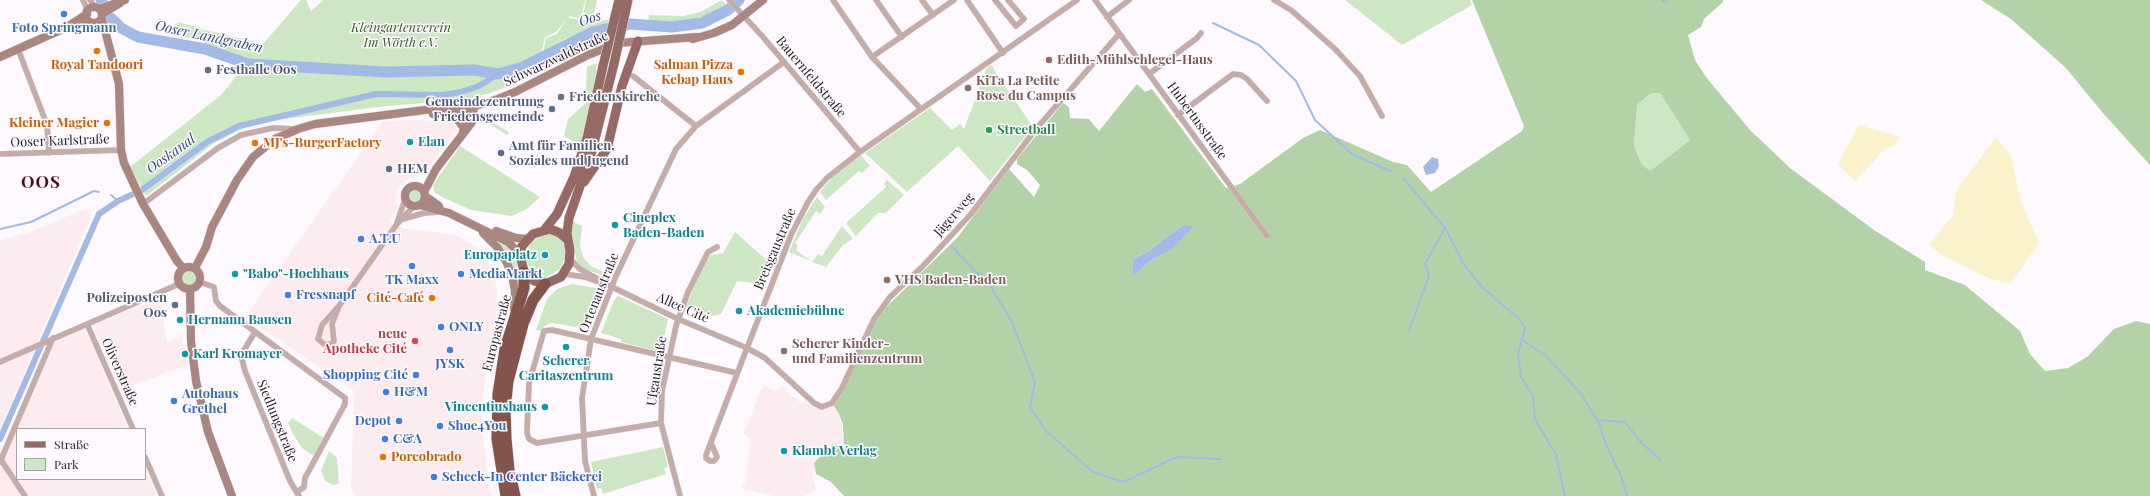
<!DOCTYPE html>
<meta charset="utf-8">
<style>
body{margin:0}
#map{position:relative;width:2150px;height:496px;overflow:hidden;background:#fef9ff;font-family:"Playfair Display",serif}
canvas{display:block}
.legend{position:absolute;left:16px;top:428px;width:130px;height:52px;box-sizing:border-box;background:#fef9ff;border:1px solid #a6a2a7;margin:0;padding:5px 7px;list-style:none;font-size:12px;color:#211f22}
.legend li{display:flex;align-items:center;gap:8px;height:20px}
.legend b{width:20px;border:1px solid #a6a2a7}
</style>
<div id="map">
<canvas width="2150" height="496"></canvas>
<ul class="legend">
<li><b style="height:5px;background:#966a64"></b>Straße</li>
<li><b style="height:11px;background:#cde7c4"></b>Park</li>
</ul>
</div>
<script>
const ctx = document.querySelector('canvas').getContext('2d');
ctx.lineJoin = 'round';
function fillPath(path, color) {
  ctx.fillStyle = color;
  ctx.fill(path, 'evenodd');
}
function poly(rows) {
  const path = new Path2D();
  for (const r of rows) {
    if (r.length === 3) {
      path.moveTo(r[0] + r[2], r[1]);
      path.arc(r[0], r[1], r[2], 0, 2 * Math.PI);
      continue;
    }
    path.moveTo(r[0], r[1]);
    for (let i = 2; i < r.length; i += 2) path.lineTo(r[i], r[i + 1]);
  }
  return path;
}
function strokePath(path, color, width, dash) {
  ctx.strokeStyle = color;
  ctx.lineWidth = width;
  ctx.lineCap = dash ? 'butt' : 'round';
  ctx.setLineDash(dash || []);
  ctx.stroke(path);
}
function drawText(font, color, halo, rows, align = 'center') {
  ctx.font = font + ' "Playfair Display",serif';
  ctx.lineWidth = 3;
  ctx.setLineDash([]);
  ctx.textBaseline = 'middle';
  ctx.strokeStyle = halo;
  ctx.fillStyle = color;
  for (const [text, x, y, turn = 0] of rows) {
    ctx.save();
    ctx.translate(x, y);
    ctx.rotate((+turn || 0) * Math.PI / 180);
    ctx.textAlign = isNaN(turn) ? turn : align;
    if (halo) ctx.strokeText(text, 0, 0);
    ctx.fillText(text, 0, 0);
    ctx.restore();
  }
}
fillPath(poly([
 [417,120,453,122,457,131,432,163,420,174,404,181,395,193,398,207,389,222,404,229,436,232,457,236,475,246,492,267,497,290,496,319,487,361,481,418,489,488,492,496,355,496,351,489,354,391,245,317,383,121],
 [87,208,91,217,0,430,0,240,30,232],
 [159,297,167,343,182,336,187,367,172,370,121,390,92,325],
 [82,330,86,331,128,429,17,429,17,479,145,479,145,467,157,496,0,496,0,469,51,349,57,340],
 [763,385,775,391,780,389,781,386,802,404,805,401,821,411,833,406,838,413,842,425,843,446,812,474,816,489,804,496,774,496,741,488,746,480,750,439,744,433]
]), '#fdecef');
fillPath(poly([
 [301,0,306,0,311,11,323,0,585,0,581,19,570,16,568,18,597,22,609,19,607,25,565,39,543,53,546,38,557,34,566,20,556,32,545,37,541,54,529,61,495,72,478,71,478,75,497,77,518,73,520,82,490,93,463,100,386,106,276,120,246,127,214,143,146,196,130,167,221,95,243,68,228,58,204,51,202,29,263,44],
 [586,0,597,0,594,14,583,15],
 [722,0,727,5,697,20,686,23,648,21,649,15,684,16,700,12],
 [1345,0,1470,0,1472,5,1402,45],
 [178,22,201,28,202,37,189,38,175,35],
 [606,30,604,40,596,42,521,82,518,72,593,34],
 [597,63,596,69,598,70,580,145,564,136,568,119,585,104,587,67],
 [991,65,1033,127,990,181,958,146,907,192,865,153,930,108,952,130,960,124,964,129,987,68],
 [1651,93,1660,93,1690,140,1650,171,1641,163,1634,146,1637,105],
 [484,112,488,113,485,118,509,132,507,135,480,118],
 [460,146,540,197,527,209,512,216,471,210,444,198,434,192,433,185],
 [861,155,870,166,862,173,859,171,826,200,820,192,831,179],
 [887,180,904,195,886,213,878,213,856,236,846,223,886,187,884,183],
 [415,196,6],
 [817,197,825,207,820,214,816,211,795,243,798,246,796,250,811,261,789,252,803,219],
 [572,221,582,226,580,245,583,257,591,266,603,272,603,276,585,269,577,262,572,236],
 [842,226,853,239,843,245,826,267,812,262,818,254,822,256],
 [552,232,563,241,566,251,565,258,560,269,542,280,530,271,525,255,531,241],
 [735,232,772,265,763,284,737,281,721,314,713,316,686,307,701,270,710,255,723,253],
 [492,236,510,245,515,254,519,274,520,286,517,293],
 [189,278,7],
 [572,284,596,288,597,285,602,291,602,294,598,294,596,303,599,304,591,326,581,328,552,323,546,325,540,331,536,330,547,299,557,289],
 [618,296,668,319,661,352,621,342,621,339,601,333,614,300],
 [292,418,324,438,314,456,302,448,293,434,288,423],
 [663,447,668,467,664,468,666,474,603,494,601,488,597,489,591,462],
 [329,451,337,458,339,483,334,485,325,481,321,470]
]), '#cde7c4');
fillPath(poly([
 [1472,0,1723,0,1723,2,1704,19,1701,27,1688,35,1695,60,1706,77,1750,130,1790,168,1874,230,1925,262,1925,270,1965,285,2020,331,2030,354,2045,371,2068,368,2087,357,2114,329,2136,321,2150,324,2150,496,844,496,831,482,816,474,814,463,833,444,844,447,843,425,839,414,832,403,874,319,957,238,1009,169,1034,197,1040,185,1027,170,1017,164,1017,159,1063,103,1069,107,1070,118,1089,119,1099,131,1137,84,1145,92,1152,89,1226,188,1240,184,1303,138,1320,130,1393,162,1407,165,1431,192,1522,131,1524,126],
 [1651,93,1660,93,1690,140,1650,171,1641,163,1634,146,1637,105],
 [1183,225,1171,250,1150,261,1133,277,1133,259,1147,252],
 [1981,0,2150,0,2150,165,2102,112,2066,68,2011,19]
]), '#b3d2a8');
fillPath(poly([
 [1859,125,1900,137,1895,145,1885,149,1855,181,1838,164],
 [1996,137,2011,156,2021,202,2039,243,2010,284,1988,278,1942,255,1929,245,1953,215,1956,191]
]), '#fbf2cc');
fillPath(poly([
 [1432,157,1438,159,1439,166,1435,173,1426,175,1423,167],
 [1183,225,1193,227,1171,250,1150,261,1133,277,1133,259,1147,252]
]), '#a2bae5');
strokePath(poly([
 [1662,0,1665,2],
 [1213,23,1259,45,1296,81,1315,120,1352,154,1392,172],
 [1403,178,1445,228,1465,266,1482,287,1518,318,1525,328,1518,354,1521,377,1533,396,1535,419,1556,455,1565,496],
 [111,195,118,201],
 [0,229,31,222,94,191,99,192],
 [952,247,991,287,1012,322,1035,382,1030,407,1047,432,1093,472,1123,482,1177,457,1221,459],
 [1409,331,1429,276,1425,264,1445,228],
 [1521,339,1546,356,1581,394,1600,425,1604,440,1621,476,1627,496],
 [1598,420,1625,422,1640,441,1660,460]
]), '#a2bae5', 2);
strokePath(poly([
 [0,439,99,214,118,201,142,190,207,142,239,126,376,94,443,95,461,92,479,86,498,74]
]), '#a2bae5', 6);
strokePath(poly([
 [101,0,103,4],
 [111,18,121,28,138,37,205,49,248,64,385,72,474,70,498,74,523,67,593,32,630,24,672,27,702,23,728,10,739,0]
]), '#a2bae5', 11);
const street = poly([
 [83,0,88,11],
 [90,0,95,7],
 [729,0,763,37,860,152],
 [833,0,872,57,921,109],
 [876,0,902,37],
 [922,0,933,15],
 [967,0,1003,53],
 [995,0,1016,26,1024,19,1008,0],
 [1095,0,1267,236],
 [1274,0,1291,10,1335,49,1360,76,1382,116],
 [1107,17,1129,0],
 [18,49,47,125,49,153],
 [872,57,954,0],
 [1149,74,1197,38,1201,33],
 [633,76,696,126],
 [1178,115,1233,74,1241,75,1247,79,1267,101],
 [0,154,121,150],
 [143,204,218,148,241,135,273,128,296,129],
 [403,219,424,213,439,212],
 [397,223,405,199],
 [570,259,580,269,612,287,678,319,747,348,765,358,814,403,822,407,832,403,842,388,874,319,890,297,922,267,971,214,1036,129,1119,34],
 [564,274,585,277,610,286],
 [199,282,214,287,216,301,220,306,345,398,345,404,305,478,304,487,297,492],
 [339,306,332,324,334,341,331,344,325,345,318,339,322,325,339,306,397,224,414,206],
 [87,324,133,429],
 [255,332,241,355,245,371,290,481,299,496],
 [0,362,179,284],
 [661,423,537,443,529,439,527,433,529,383,544,331,552,330,737,373],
 [711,443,717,457,714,461,710,461,706,458,706,455,747,348,791,235,808,202,816,190,827,178,860,152,1077,0],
 [145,457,162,496],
 [1,460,25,496],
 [0,462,53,338],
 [594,496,585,461,582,398,591,339,616,276,676,149,696,126,784,62],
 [680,496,661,423,662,391,676,326,688,292,708,252,717,247]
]);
const secondary = poly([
 [94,15,8],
 [99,9,125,0],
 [102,14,120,3],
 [102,19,119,84,121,150,124,163,143,204,177,261,183,268],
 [67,28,90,22],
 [693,39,714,33,732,25,763,0],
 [0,57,65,28,87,14],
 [433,114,456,112,498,99,515,92,588,55,618,43,697,37],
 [446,114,457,119,464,128],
 [463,132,467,108],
 [415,196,10],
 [424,192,436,169,472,122,474,106],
 [425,196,439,206],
 [420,205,449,213,508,242,520,254],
 [496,231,516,238,528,239],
 [483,233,497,247,506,261,512,275,515,291,514,309],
 [189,278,11],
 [195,268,206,247,212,227,237,180,253,157,275,139,298,129,315,124,456,106,467,108],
 [190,289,191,341,196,381,208,432,232,496]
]);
const primary = poly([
 [584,182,607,149,622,86,638,41],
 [545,229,557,214,574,177,587,138,603,66],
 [568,240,560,233,550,229,533,234,522,246,520,254,524,272,534,281,545,284,561,277,569,264,570,251,567,233,569,218,592,151,614,64]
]);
const highway = poly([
 [506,496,497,439,498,394,505,349,524,288,524,272],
 [515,496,509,470,506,439,505,409,508,381,523,324,533,300,545,284]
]);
strokePath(street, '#dbd6dc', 6);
strokePath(secondary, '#dbd6dc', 9);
strokePath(primary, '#dbd6dc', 10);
strokePath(highway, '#dbd6dc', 12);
strokePath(street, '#c5aca8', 5.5);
strokePath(secondary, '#aa8680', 8);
strokePath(primary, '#966a64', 9);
strokePath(highway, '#83534c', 11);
const primaryBridge = poly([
 [614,64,628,0],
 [603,66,619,0]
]);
strokePath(primaryBridge, '#dbd6dc', 10, []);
strokePath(primaryBridge, '#966a64', 9);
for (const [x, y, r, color] of [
 [64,14,4,"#3f7fe0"],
 [97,51,4,"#e8710a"],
 [1049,60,4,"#8d6e63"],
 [208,70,4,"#5c6f8a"],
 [741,72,4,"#e8710a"],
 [968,88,4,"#8d6e63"],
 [561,97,4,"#6b7280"],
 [552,109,4,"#5c6f8a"],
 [107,123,4,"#e8710a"],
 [989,130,4,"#2e9e5b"],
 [410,142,4,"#0f9aa8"],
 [255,143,4,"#e8710a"],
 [501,153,4,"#5c6f8a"],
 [389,169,4,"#5c6f8a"],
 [615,225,4,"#0f9aa8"],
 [361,239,4,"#3f7fe0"],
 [545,255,4,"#0f9aa8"],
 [412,266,4,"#3f7fe0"],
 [235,274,4,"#0f9aa8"],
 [461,274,4,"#3f7fe0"],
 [887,280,4,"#8d6e63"],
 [288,295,4,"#3f7fe0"],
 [432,298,4,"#e8710a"],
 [175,305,4,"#5c6f8a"],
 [739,311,4,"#0f9aa8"],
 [180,320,4,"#0f9aa8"],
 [441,327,4,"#3f7fe0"],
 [415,341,4,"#e0444e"],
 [566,347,4,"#0f9aa8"],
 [450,350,4,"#3f7fe0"],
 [784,351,4,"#8d6e63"],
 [185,354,4,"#0f9aa8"],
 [416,375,4,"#3f7fe0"],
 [386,392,4,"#3f7fe0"],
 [174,401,4,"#3f7fe0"],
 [545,407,4,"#0f9aa8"],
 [399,421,4,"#3f7fe0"],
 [440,426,4,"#3f7fe0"],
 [385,439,4,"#3f7fe0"],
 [784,451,4,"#0f9aa8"],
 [383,457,4,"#e8710a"],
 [434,477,4,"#3f7fe0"]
]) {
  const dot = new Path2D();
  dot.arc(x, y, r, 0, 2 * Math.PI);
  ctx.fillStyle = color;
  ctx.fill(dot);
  strokePath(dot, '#fef9ff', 1.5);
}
drawText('bold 13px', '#366cbe', '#fef9ff', [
 ["Foto Springmann",64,28,"center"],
 ["A.T.U",369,239],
 ["MediaMarkt",469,274],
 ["TK Maxx",412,280,"center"],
 ["Fressnapf",296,295],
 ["ONLY",449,327],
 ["JYSK",450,364,"center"],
 ["Shopping Cité",408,375,"right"],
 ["H&M",394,392],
 ["Autohaus",182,394],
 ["Grethel",182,409],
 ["Depot",391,421,"right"],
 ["Shoe4You",448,426],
 ["C&A",393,439],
 ["Scheck-In Center Bäckerei",442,477]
], 'left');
drawText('italic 13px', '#386128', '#fef9ff', [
 ["Kleingartenverein",401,28],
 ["Im Wörth e.V.",401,43]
]);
drawText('13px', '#211f22', '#fef9ff', [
 ["Schwarzwaldstraße",556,59,-25],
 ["Bauernfeldstraße",811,77,50],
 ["Hubertusstraße",1197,121,54],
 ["Ooser Karlstraße",60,141,-2],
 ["Jägerweg",954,215,-49],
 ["Breisgaustraße",775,249,-67],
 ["Ortenaustraße",599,293,-68],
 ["Allee Cité",683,308,24],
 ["Europastraße",497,333,-75],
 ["Ufgaustraße",657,371,-81],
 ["Oliverstraße",120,372,66],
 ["Siedlungstraße",277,421,68]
]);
drawText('bold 13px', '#785e54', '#fef9ff', [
 ["Edith-Mühlschlegel-Haus",1057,60],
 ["KiTa La Petite",976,81],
 ["Rose du Campus",976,96],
 ["VHS Baden-Baden",895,280],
 ["Scherer Kinder-",792,344],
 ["und Familienzentrum",792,359]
], 'left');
drawText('bold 13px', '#c56008', '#fef9ff', [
 ["Royal Tandoori",97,65,"center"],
 ["Salman Pizza",733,65],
 ["Kebap Haus",733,80],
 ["Kleiner Magier",99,123],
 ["MJ's-BurgerFactory",263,143,"left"],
 ["Cité-Café",424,298],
 ["Porcobrado",391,457,"left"]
], 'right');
drawText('bold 13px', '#4e5e75', '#fef9ff', [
 ["Festhalle Oos",216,70],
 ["Gemeindezentrumg",544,102,"right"],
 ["Friedensgemeinde",544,117,"right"],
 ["Amt für Familien,",509,146],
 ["Soziales und Jugend",509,161],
 ["HEM",397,169],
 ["Polizeiposten",167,298,"right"],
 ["Oos",167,313,"right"]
], 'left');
drawText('bold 13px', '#5b616d', '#fef9ff', [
 ["Friedenskirche",569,97]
], 'left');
drawText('bold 13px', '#27864d', '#fef9ff', [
 ["Streetball",997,130]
], 'left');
drawText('bold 13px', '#0d838f', '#fef9ff', [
 ["Elan",418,142],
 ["Cineplex",623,218],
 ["Baden-Baden",623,233],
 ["Europaplatz",537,255,"right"],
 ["\"Babo\"-Hochhaus",243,274],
 ["Akademiebühne",747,311],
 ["Hermann Bausen",188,320],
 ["Karl Kromayer",193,354],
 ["Scherer",566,361,"center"],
 ["Caritaszentrum",566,376,"center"],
 ["Vincentiushaus",537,407,"right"],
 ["Klambt Verlag",792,451]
], 'left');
drawText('bold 13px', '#be3a42', '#fef9ff', [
 ["neue",407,334],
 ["Apotheke Cité",407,349]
], 'right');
drawText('italic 14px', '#2f4d83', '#fef9ff', [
 ["Oos",590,19,-19],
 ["Ooser Landgraben",209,37,12],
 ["Ooskanal",171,154,-36]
]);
ctx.letterSpacing = '1px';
drawText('bold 17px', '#510c13', '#fef9ff', [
 ["OOS",41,183]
]);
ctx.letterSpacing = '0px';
</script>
